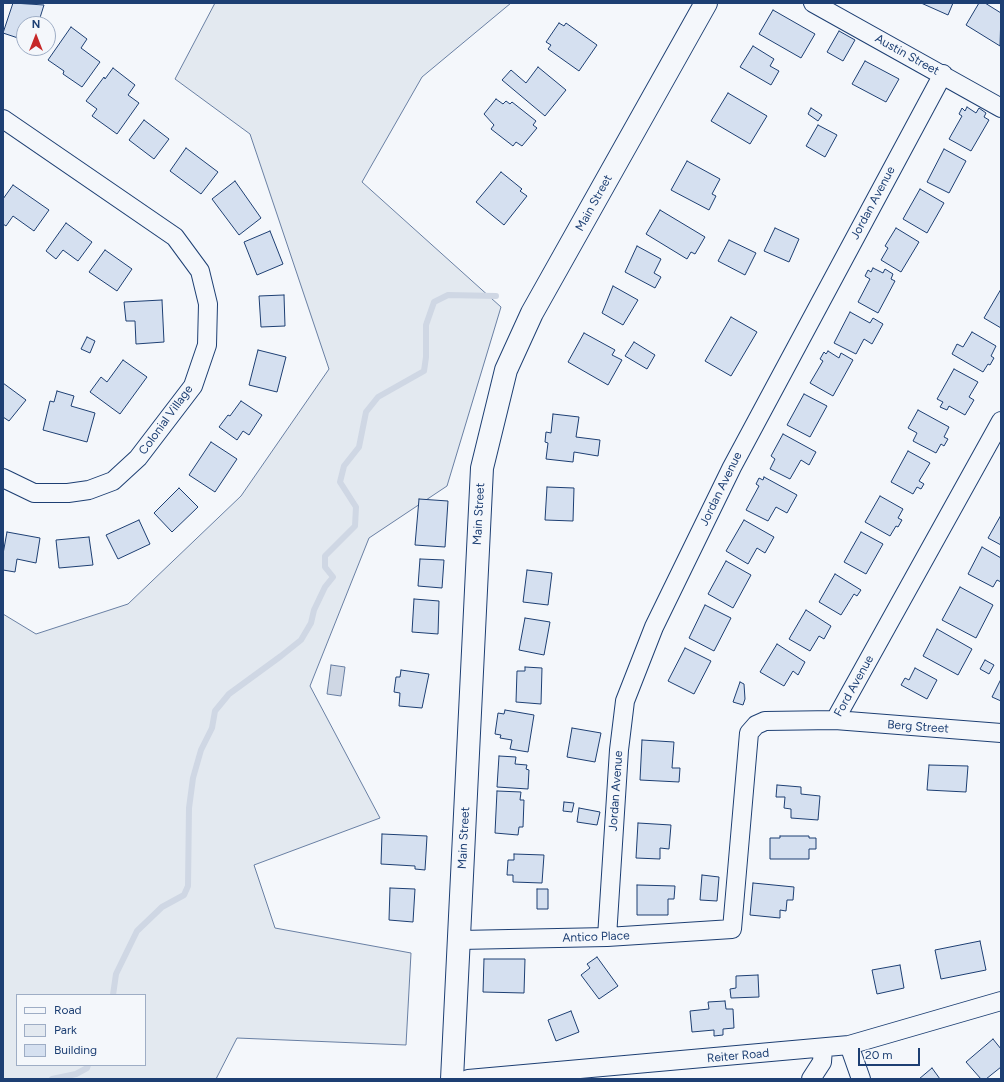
<!DOCTYPE html>
<style>
body{margin:0}
#map{position:relative;width:1004px;height:1082px;overflow:hidden;background:#f4f7fb;font-family:Figtree,sans-serif}
canvas{display:block}
.frame{position:absolute;inset:0;border:4px solid #1d3f73;pointer-events:none}
.legend{position:absolute;left:16px;top:994px;width:130px;height:72px;box-sizing:border-box;background:#f4f7fb;border:1px solid #9eadc5;margin:0;padding:5px 7px;list-style:none;font-size:12px;color:#1d3f73}
.legend li{display:flex;align-items:center;gap:8px;height:20px}
.legend b{width:20px;border:1px solid #9eadc5}
.north{position:absolute;left:16px;top:16px;width:40px;height:40px;box-sizing:border-box;background:#f4f7fb;border:1px solid #9eadc5;border-radius:50%;rotate:0deg;font-size:11px;font-weight:700;line-height:16px;text-align:center;color:#1d3f73}
.north::after{content:'';display:block;margin:auto;width:14px;height:18px;background:#c62828;clip-path:polygon(50% 0,100% 100%,50% 72%,0 100%)}
.scale{position:absolute;left:858px;top:1048px;width:62px;height:18px;box-sizing:border-box;border:2px solid #1d3f73;border-top:0;padding-left:5px;font-size:12px;line-height:14px;white-space:nowrap;color:#1d3f73;-webkit-text-stroke:3px #f4f7fb;paint-order:stroke}
</style>
<div id="map">
<canvas width="1004" height="1082"></canvas>
<div class="frame"></div>
<ul class="legend">
<li><b style="height:5px;background:#f4f7fb"></b>Road</li>
<li><b style="height:11px;background:#e3e9f0"></b>Park</li>
<li><b style="height:11px;background:#d5e0f0"></b>Building</li>
</ul>
<div class="north">N</div>
<div class="scale">20 m</div>
</div>
<script>
const ctx = document.querySelector('canvas').getContext('2d');
ctx.lineJoin = 'round';
function fillPath(path, color) {
  ctx.fillStyle = color;
  ctx.fill(path, 'evenodd');
}
function poly(rows) {
  const path = new Path2D();
  for (const r of rows) {
    path.moveTo(r[0], r[1]);
    for (let i = 2; i < r.length; i += 2) path.lineTo(r[i], r[i + 1]);
  }
  return path;
}
function strokePath(path, color, width, dash) {
  ctx.strokeStyle = color;
  ctx.lineWidth = width;
  ctx.lineCap = dash ? 'butt' : 'round';
  ctx.setLineDash(dash || []);
  ctx.stroke(path);
}
function drawText(font, color, halo, rows, align = 'center') {
  ctx.font = font + ' Figtree,sans-serif';
  ctx.lineWidth = 3;
  ctx.setLineDash([]);
  ctx.textBaseline = 'middle';
  ctx.strokeStyle = halo;
  ctx.fillStyle = color;
  for (const [text, x, y, turn = 0] of rows) {
    ctx.save();
    ctx.translate(x, y);
    ctx.rotate((+turn || 0) * Math.PI / 180);
    ctx.textAlign = isNaN(turn) ? turn : align;
    if (halo) ctx.strokeText(text, 0, 0);
    ctx.fillText(text, 0, 0);
    ctx.restore();
  }
}
const green = poly([
 [215,3,511,3,422,77,362,182,501,307,447,486,369,538,310,686,380,818,254,865,275,928,411,953,406,1045,237,1038,216,1079,3,1079,3,614,36,634,128,604,241,496,329,369,250,134,175,79,215,3],
 [17,995,145,995,145,1065,17,1065,17,995]
]);
fillPath(green, '#e3e9f0');
strokePath(green, '#687fa3', 1);
const water = poly([
 [331,665,345,667,341,696,327,694,331,665]
]);
fillPath(water, '#cfd7e4');
strokePath(water, '#687fa3', 1);
strokePath(poly([
 [113,995,116,974,137,931,162,907,184,895,188,886,189,808,193,778,201,750,212,728,215,711,229,694,281,656,301,640,311,623,314,610,325,587,333,577,325,567,325,556,355,526,356,507,340,482,344,466,359,447,366,412,378,397,424,371,426,357,426,325,434,302,448,295,496,296],
 [52,1079,76,1074,87,1068,88,1065]
]), '#cfd7e4', 6);
const building = poly([
 [13,3,44,5,38,24,24,24,24,40,3,33,13,3],
 [921,3,953,3,948,15,921,3],
 [979,3,985,3,1001,13,1000,46,966,25,979,3],
 [773,10,815,34,801,58,759,34,773,10],
 [559,23,564,26,566,23,597,45,579,71,548,49,551,45,546,42,559,23],
 [71,27,87,39,81,48,100,62,82,87,63,74,64,71,48,60,71,27],
 [839,31,855,40,843,61,827,52,839,31],
 [753,46,774,59,770,66,779,71,771,85,740,67,753,46],
 [865,61,899,79,886,102,852,84,865,61],
 [538,67,566,90,545,116,502,80,511,70,526,83,538,67],
 [113,68,135,85,128,95,139,103,117,134,92,116,97,109,86,101,104,77,105,79,113,68],
 [728,93,767,116,750,144,711,121,728,93],
 [496,99,503,104,506,101,510,104,512,102,536,121,533,125,537,128,522,146,516,142,513,146,491,129,494,125,484,114,496,99],
 [967,107,976,113,979,108,986,113,984,117,989,120,971,151,949,139,962,116,959,114,962,108,965,111,967,107],
 [811,108,822,115,818,121,808,114,811,108],
 [144,120,169,139,154,159,129,140,144,120],
 [818,125,837,135,825,157,806,146,818,125],
 [186,148,218,172,201,194,170,171,186,148],
 [944,149,966,161,949,193,927,182,944,149],
 [687,161,720,179,712,194,716,196,709,210,671,190,687,161],
 [501,172,522,189,520,191,527,196,504,225,476,202,501,172],
 [235,181,261,218,239,235,212,199,235,181],
 [13,185,49,210,34,231,13,216,6,226,3,224,3,199,13,185],
 [920,189,944,203,927,233,903,219,920,189],
 [660,210,705,237,695,254,691,252,687,259,646,234,660,210],
 [66,223,92,242,78,261,63,250,56,259,46,251,66,223],
 [775,228,799,239,789,262,764,251,775,228],
 [896,228,919,242,901,272,881,260,888,248,885,246,896,228],
 [270,231,283,264,257,275,244,242,270,231],
 [729,240,756,253,745,275,718,261,729,240],
 [637,246,661,259,654,273,661,277,655,288,625,272,637,246],
 [105,250,132,269,117,291,89,272,105,250],
 [873,268,883,273,885,269,893,274,891,279,895,281,878,313,858,302,870,279,865,276,868,270,871,272,873,268],
 [613,286,638,300,623,325,602,313,613,286],
 [1001,289,1001,328,984,318,1001,289],
 [284,295,285,326,261,327,259,296,284,295],
 [162,300,164,342,136,344,135,321,126,321,124,302,162,300],
 [850,312,870,323,873,318,883,324,872,344,864,339,856,354,834,343,850,312],
 [731,317,757,332,731,376,705,361,731,317],
 [972,332,996,346,991,356,994,358,990,365,988,364,983,372,952,354,957,344,963,347,972,332],
 [584,333,615,350,612,355,622,360,608,385,568,362,584,333],
 [87,337,95,341,90,353,81,349,87,337],
 [634,342,655,355,647,369,625,356,634,342],
 [258,350,286,357,277,392,249,385,258,350],
 [828,351,839,358,841,353,853,360,833,396,810,383,823,361,820,359,824,352,826,354,828,351],
 [123,360,147,377,120,414,90,392,101,377,107,382,123,360],
 [954,369,978,382,969,397,974,400,965,415,949,406,947,410,940,407,943,402,937,399,954,369],
 [3,383,26,400,9,421,3,417,3,383],
 [57,391,74,396,71,406,95,413,87,442,43,430,50,401,54,402,57,391],
 [804,394,827,406,810,437,787,425,804,394],
 [241,401,262,415,249,435,243,431,237,440,219,427,228,415,230,416,241,401],
 [918,410,949,427,944,437,948,439,944,446,941,444,936,453,913,441,917,433,908,428,918,410],
 [553,414,579,417,576,437,600,440,598,456,574,452,573,462,546,459,548,443,545,442,546,432,551,433,553,414],
 [783,434,816,452,809,465,801,460,790,479,770,469,775,459,771,456,783,434],
 [211,442,237,459,215,492,189,475,211,442],
 [908,451,930,463,919,481,924,484,921,489,917,487,913,494,891,482,908,451],
 [764,477,797,495,787,513,776,507,768,521,746,510,759,486,756,484,759,478,763,480,764,477],
 [547,487,574,488,573,521,545,520,547,487],
 [179,488,198,507,172,532,154,513,179,488],
 [880,496,903,509,898,518,902,520,898,527,896,526,890,536,865,522,880,496],
 [419,499,448,501,445,547,415,545,419,499],
 [1001,515,1001,545,988,538,1001,515],
 [139,520,150,544,118,559,106,535,139,520],
 [744,520,774,537,765,553,757,548,748,564,726,551,744,520],
 [7,532,40,538,36,563,17,559,15,572,3,570,3,554,7,532],
 [861,532,883,544,866,574,844,562,861,532],
 [89,537,93,565,59,568,56,540,89,537],
 [982,547,1001,558,1001,582,997,580,993,587,968,574,982,547],
 [420,559,444,560,442,588,418,586,420,559],
 [726,561,751,575,733,608,708,594,726,561],
 [527,570,552,573,548,605,523,602,527,570],
 [835,574,861,590,857,596,854,594,841,615,819,602,835,574],
 [960,587,993,605,976,638,942,620,960,587],
 [414,599,439,601,438,634,412,632,414,599],
 [705,605,731,618,714,651,689,638,705,605],
 [806,610,831,626,824,639,819,636,810,651,789,639,806,610],
 [525,618,550,622,544,655,519,650,525,618],
 [937,629,972,649,958,675,923,656,937,629],
 [777,644,805,662,798,675,793,671,784,686,760,672,777,644],
 [685,648,711,661,694,694,668,681,685,648],
 [985,660,994,665,989,674,980,669,985,660],
 [525,667,542,668,541,704,516,702,517,671,525,671,525,667],
 [915,668,937,680,927,699,901,685,905,678,909,680,915,668],
 [401,670,429,674,422,708,399,706,400,693,394,692,396,677,400,677,401,670],
 [1001,679,1001,701,992,697,1001,679],
 [740,682,744,684,745,699,743,705,733,702,740,682],
 [505,710,534,715,528,752,510,749,512,740,500,738,501,735,495,734,498,713,504,714,505,710],
 [572,728,601,733,595,762,567,757,572,728],
 [642,740,674,742,672,768,680,768,679,782,640,780,642,740],
 [499,756,516,757,515,764,527,765,526,769,529,770,528,789,497,787,499,756],
 [929,765,968,766,966,792,927,790,929,765],
 [777,785,801,787,801,794,820,796,818,820,791,818,791,809,784,808,785,797,776,797,777,785],
 [497,791,521,792,520,800,524,800,523,827,519,827,518,835,495,833,497,791],
 [564,802,574,803,572,812,563,811,564,802],
 [579,808,600,812,597,825,577,822,579,808],
 [638,823,671,825,669,849,660,848,660,859,636,858,638,823],
 [382,834,427,836,425,870,415,869,415,866,381,864,382,834],
 [780,836,809,836,809,838,816,838,816,849,809,849,809,859,770,859,770,838,780,838,780,836],
 [514,854,544,855,542,883,513,882,513,875,507,875,508,860,514,860,514,854],
 [702,875,719,877,717,901,700,900,702,875],
 [753,883,794,887,793,900,787,900,786,911,780,910,780,918,750,915,753,883],
 [637,885,675,886,674,899,668,899,668,915,637,915,637,885],
 [390,888,415,889,413,922,389,920,390,888],
 [537,889,548,889,548,909,537,909,537,889],
 [980,941,986,970,941,979,935,950,980,941],
 [597,957,618,986,599,999,581,975,590,968,587,964,597,957],
 [484,959,525,959,524,993,483,992,484,959],
 [900,965,904,988,877,994,872,970,900,965],
 [758,975,759,997,731,998,730,989,736,988,736,976,758,975],
 [725,1001,726,1009,733,1009,734,1028,723,1029,723,1035,714,1036,714,1030,692,1032,690,1011,709,1009,708,1002,725,1001],
 [571,1011,579,1032,556,1041,548,1020,571,1011],
 [993,1039,1001,1049,1001,1067,986,1079,981,1079,966,1062,993,1039],
 [932,1068,940,1079,919,1079,932,1068]
]);
fillPath(building, '#d5e0f0');
strokePath(building, '#1d3f73', 1);
const street = poly([
 [813,3,1001,108],
 [3,119,175,237,200,271,208,304,207,345,193,386,138,458,113,481,89,490,68,493,34,493,3,478],
 [835,720,1001,733],
 [607,937,619,750,625,701,654,627,732,467,943,74],
 [460,940,607,937,732,929,749,733,756,725,765,721,835,720,1001,421],
 [849,1045,861,1079],
 [468,1079,849,1045,1001,1001],
 [811,1079,822,1062,823,1048]
]);
const secondary = poly([
 [452,1079,482,468,506,370,532,313,706,3]
]);
strokePath(street, '#1d3f73', 20);
strokePath(secondary, '#1d3f73', 24);
strokePath(street, '#f4f7fb', 18);
strokePath(secondary, '#f4f7fb', 22);
drawText('12px', '#1d3f73', '#f4f7fb', [
 ["Austin Street",907,55,29],
 ["Main Street",594,203,-61],
 ["Jordan Avenue",873,203,-62],
 ["Colonial Village",166,420,-54],
 ["Jordan Avenue",721,489,-64],
 ["Main Street",479,514,-87],
 ["Ford Avenue",854,686,-61],
 ["Berg Street",918,727,4],
 ["Jordan Avenue",616,791,-86],
 ["Main Street",464,838,-87],
 ["Antico Place",596,937,-2],
 ["Reiter Road",738,1056,-5]
]);
</script>
